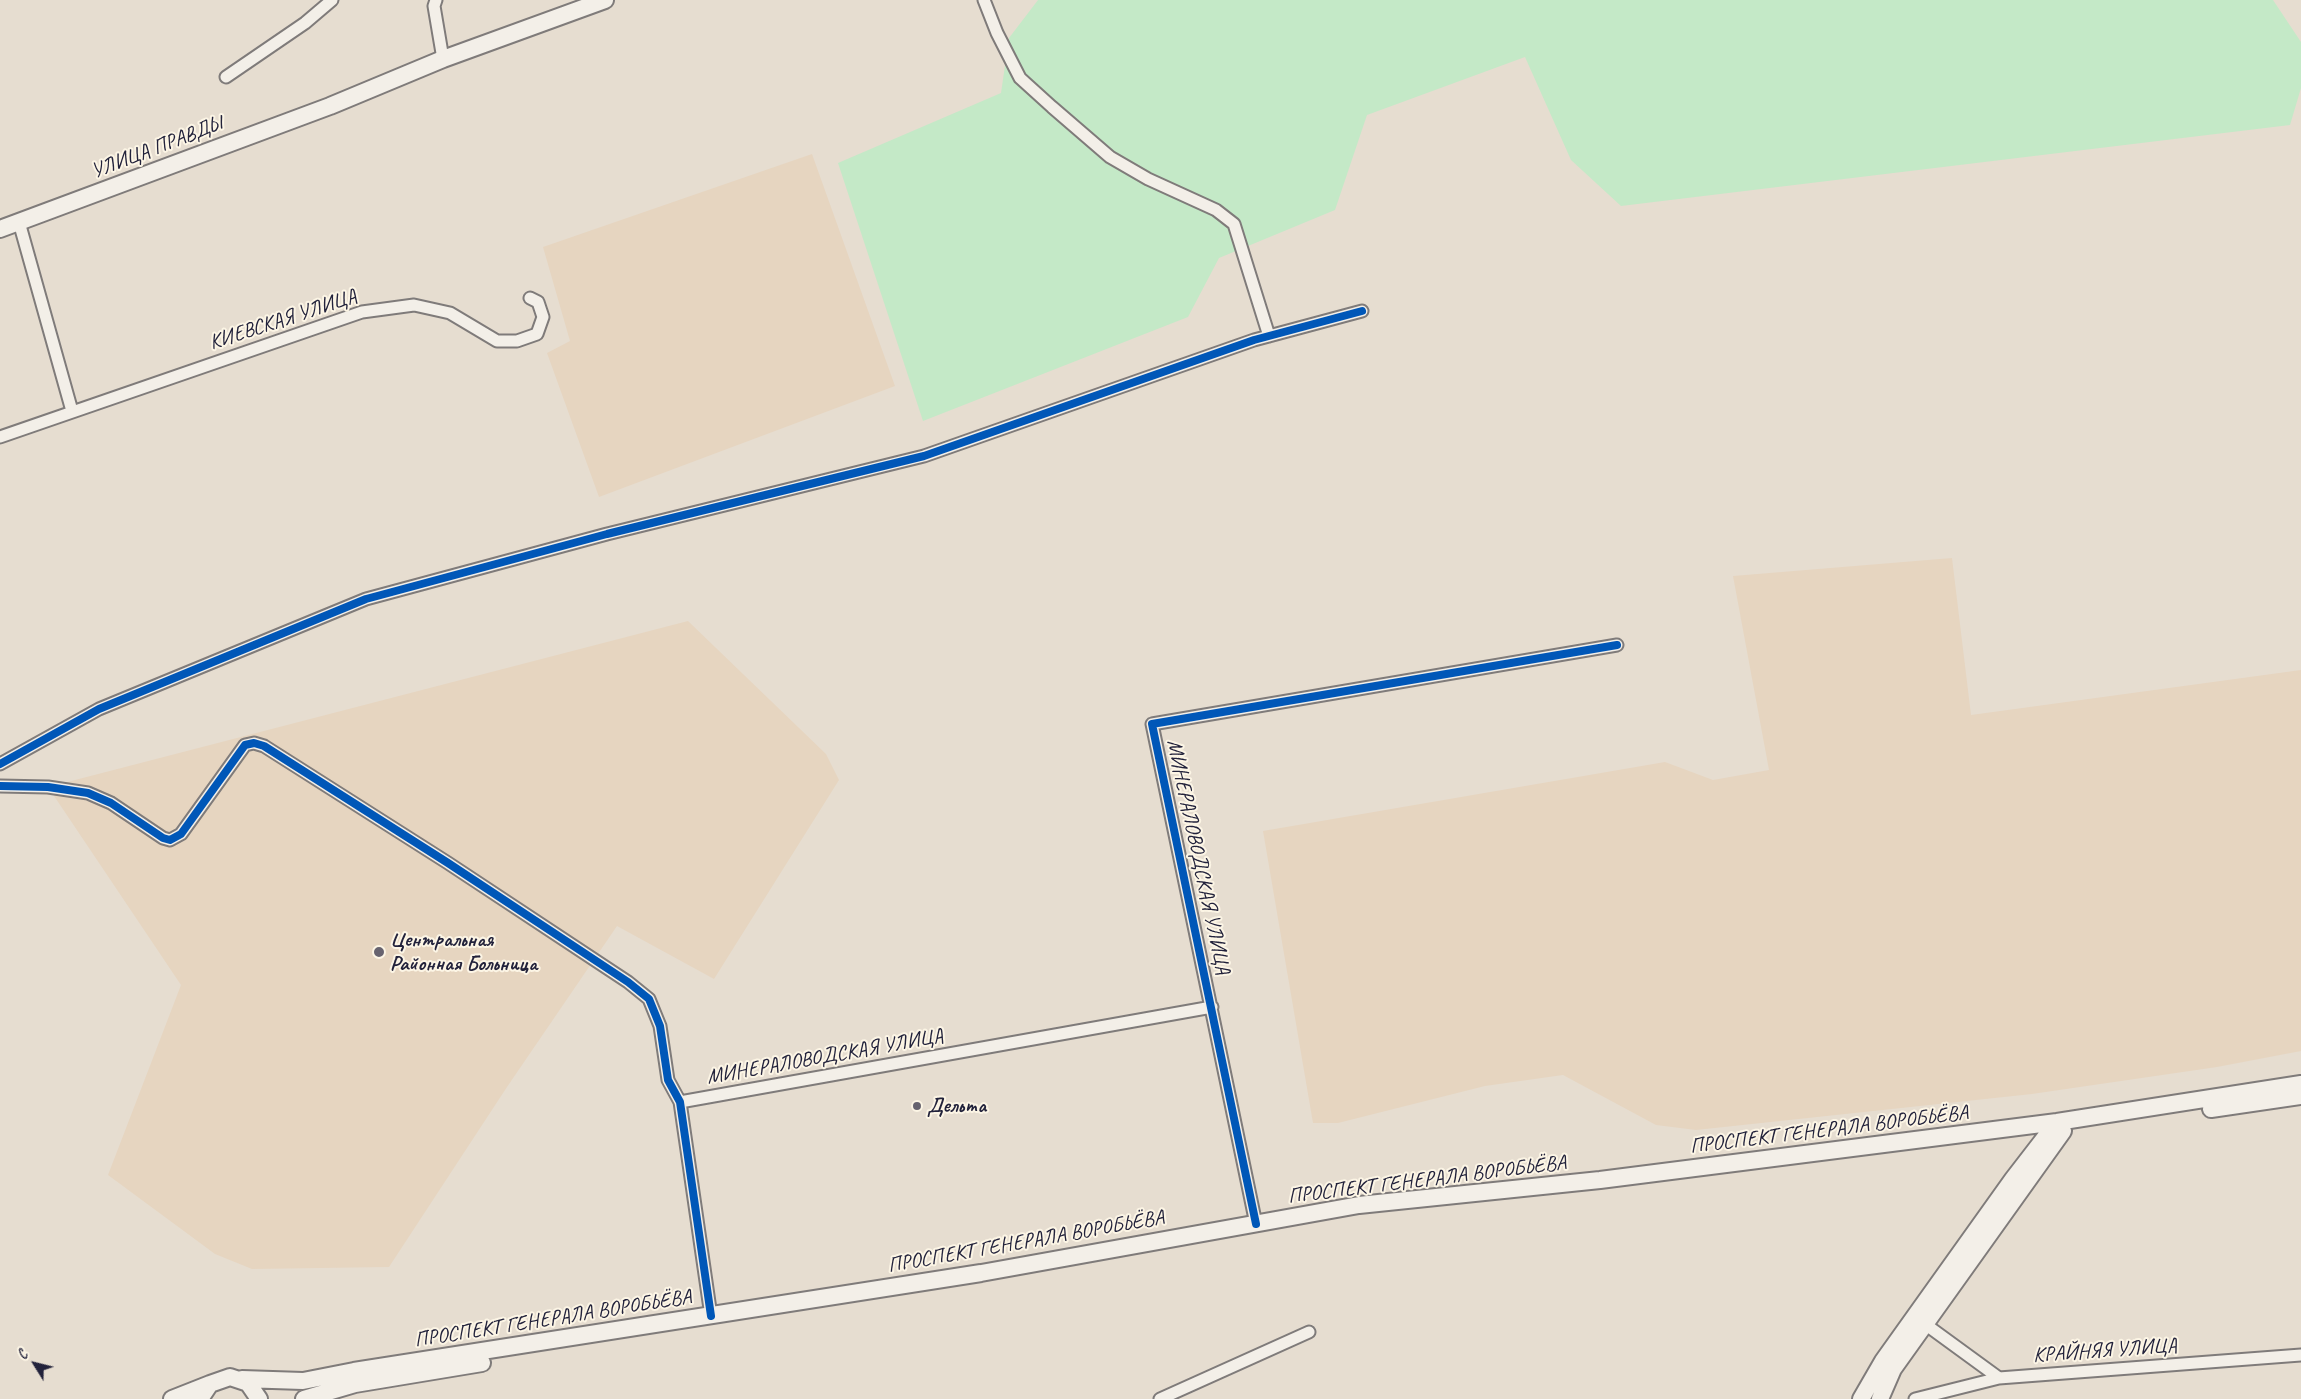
<!DOCTYPE html>
<meta charset="utf-8">
<style>
body{margin:0}
#map{position:relative;width:2301px;height:1399px;overflow:hidden;background:#e6ddd0;font-family:Caveat,sans-serif}
canvas{display:block}
.north{position:absolute;left:10px;top:1339px;width:50px;height:50px;-webkit-text-stroke:4px #fcf5e5;paint-order:stroke;rotate:306deg;font-size:14px;font-weight:700;line-height:20px;text-align:center;color:#22223b}
.north::after{content:'';display:block;margin:auto;width:18px;height:22px;background:#22223b;clip-path:polygon(50% 0,100% 100%,50% 72%,0 100%)}
</style>
<div id="map">
<canvas width="2301" height="1399"></canvas>
<div class="north">С</div>
</div>
<script>
const ctx = document.querySelector('canvas').getContext('2d');
ctx.lineJoin = 'round';
function fillPath(path, color) {
  ctx.fillStyle = color;
  ctx.fill(path, 'evenodd');
}
function poly(rows) {
  const path = new Path2D();
  for (const r of rows) {
    path.moveTo(r[0], r[1]);
    for (let i = 2; i < r.length; i += 2) path.lineTo(r[i], r[i + 1]);
  }
  return path;
}
function strokePath(path, color, width, dash) {
  ctx.strokeStyle = color;
  ctx.lineWidth = width;
  ctx.lineCap = dash ? 'butt' : 'round';
  ctx.setLineDash(dash || []);
  ctx.stroke(path);
}
function drawText(font, color, halo, rows, align = 'center') {
  ctx.font = font + ' Caveat,sans-serif';
  ctx.lineWidth = 4;
  ctx.setLineDash([]);
  ctx.textBaseline = 'middle';
  ctx.strokeStyle = halo;
  ctx.fillStyle = color;
  for (const [text, x, y, turn = 0] of rows) {
    ctx.save();
    ctx.translate(x, y);
    ctx.rotate((+turn || 0) * Math.PI / 180);
    ctx.textAlign = isNaN(turn) ? turn : align;
    if (halo) ctx.strokeText(text, 0, 0);
    ctx.fillText(text, 0, 0);
    ctx.restore();
  }
}
fillPath(poly([
 [812,154,895,386,599,497,547,353,570,341,543,247],
 [1952,558,1971,715,2301,670,2301,1051,2217,1067,2032,1094,1696,1130,1656,1125,1563,1075,1485,1086,1338,1123,1313,1123,1263,831,1665,762,1713,780,1769,770,1733,576],
 [688,621,826,754,839,780,714,979,617,926,507,1087,389,1267,252,1269,215,1254,108,1175,181,985,48,787]
]), '#e6d5c0');
fillPath(poly([
 [1038,0,2273,0,2301,42,2301,88,2290,125,1621,206,1571,160,1525,57,1367,115,1335,210,1219,258,1188,317,923,421,838,163,1001,93,1009,38]
]), '#c4e9c7');
const street = poly([
 [436,0,434,6,443,59],
 [984,0,997,33,1020,78,1052,107,1110,157,1148,179,1216,210,1234,224,1269,336],
 [226,77,305,23,332,0],
 [19,222,72,411],
 [0,437,362,312,414,305,450,313,497,341,517,341,537,334,543,317,538,302,530,298],
 [0,764,99,709,366,599,607,534,924,456,1254,340,1362,311],
 [0,786,48,787,88,793,111,803,163,838,170,840,181,834,245,745,254,743,264,746,448,863,628,982,649,999,660,1026,668,1080,680,1102,711,1316],
 [680,1102,1212,1007],
 [1256,1224,1152,724,1617,645],
 [1925,1324,1999,1378],
 [1160,1399,1309,1332],
 [1915,1399,1999,1378,2301,1355]
]);
const secondary = poly([
 [0,229,330,106,443,59,605,0],
 [2211,1109,2301,1096],
 [242,1379,303,1381,354,1371,981,1273,1359,1205,1600,1180,2057,1122,2301,1084],
 [172,1399,210,1384],
 [200,1399,210,1384,230,1377,248,1383,259,1399],
 [304,1399,355,1384,482,1363],
 [1861,1399,1883,1361,2013,1179,2057,1122],
 [1880,1399,1893,1369,2063,1131]
]);
strokePath(street, '#7f7b7a', 15);
strokePath(secondary, '#7f7b7a', 20);
strokePath(street, '#f3efe8', 11);
strokePath(secondary, '#f3efe8', 16);
strokePath(poly([
 [0,764,99,709,366,599,607,534,924,456,1254,340,1362,311],
 [0,786,48,787,88,793,111,803,163,838,170,840,181,834,245,745,254,743,264,746,448,863,628,982,649,999,660,1026,668,1080,680,1102,711,1316],
 [1256,1224,1152,724,1617,645]
]), '#0057b8', 8);
for (const [x, y, r, color] of [
 [379,952,6,"#67636f"],
 [917,1106,5,"#67636f"]
]) {
  const dot = new Path2D();
  dot.arc(x, y, r, 0, 2 * Math.PI);
  ctx.fillStyle = color;
  ctx.fill(dot);
  strokePath(dot, '#fcf5e5', 2);
}
drawText('21px', '#22223b', '#fcf5e5', [
 ["УЛИЦА ПРАВДЫ",157,148,-21],
 ["КИЕВСКАЯ УЛИЦА",283,320,-18],
 ["МИНЕРАЛОВОДСКАЯ УЛИЦА",1198,857,78],
 ["МИНЕРАЛОВОДСКАЯ УЛИЦА",825,1057,-10],
 ["ПРОСПЕКТ ГЕНЕРАЛА ВОРОБЬЁВА",1829,1130,-7],
 ["ПРОСПЕКТ ГЕНЕРАЛА ВОРОБЬЁВА",1427,1180,-7],
 ["ПРОСПЕКТ ГЕНЕРАЛА ВОРОБЬЁВА",1026,1242,-10],
 ["ПРОСПЕКТ ГЕНЕРАЛА ВОРОБЬЁВА",553,1319,-9],
 ["КРАЙНЯЯ УЛИЦА",2105,1351,-4]
]);
drawText('bold 21px', '#22223b', '#fcf5e5', [
 ["Центральная",390,940],
 ["Районная Больница",390,964],
 ["Дельта",927,1106]
], 'left');
</script>
